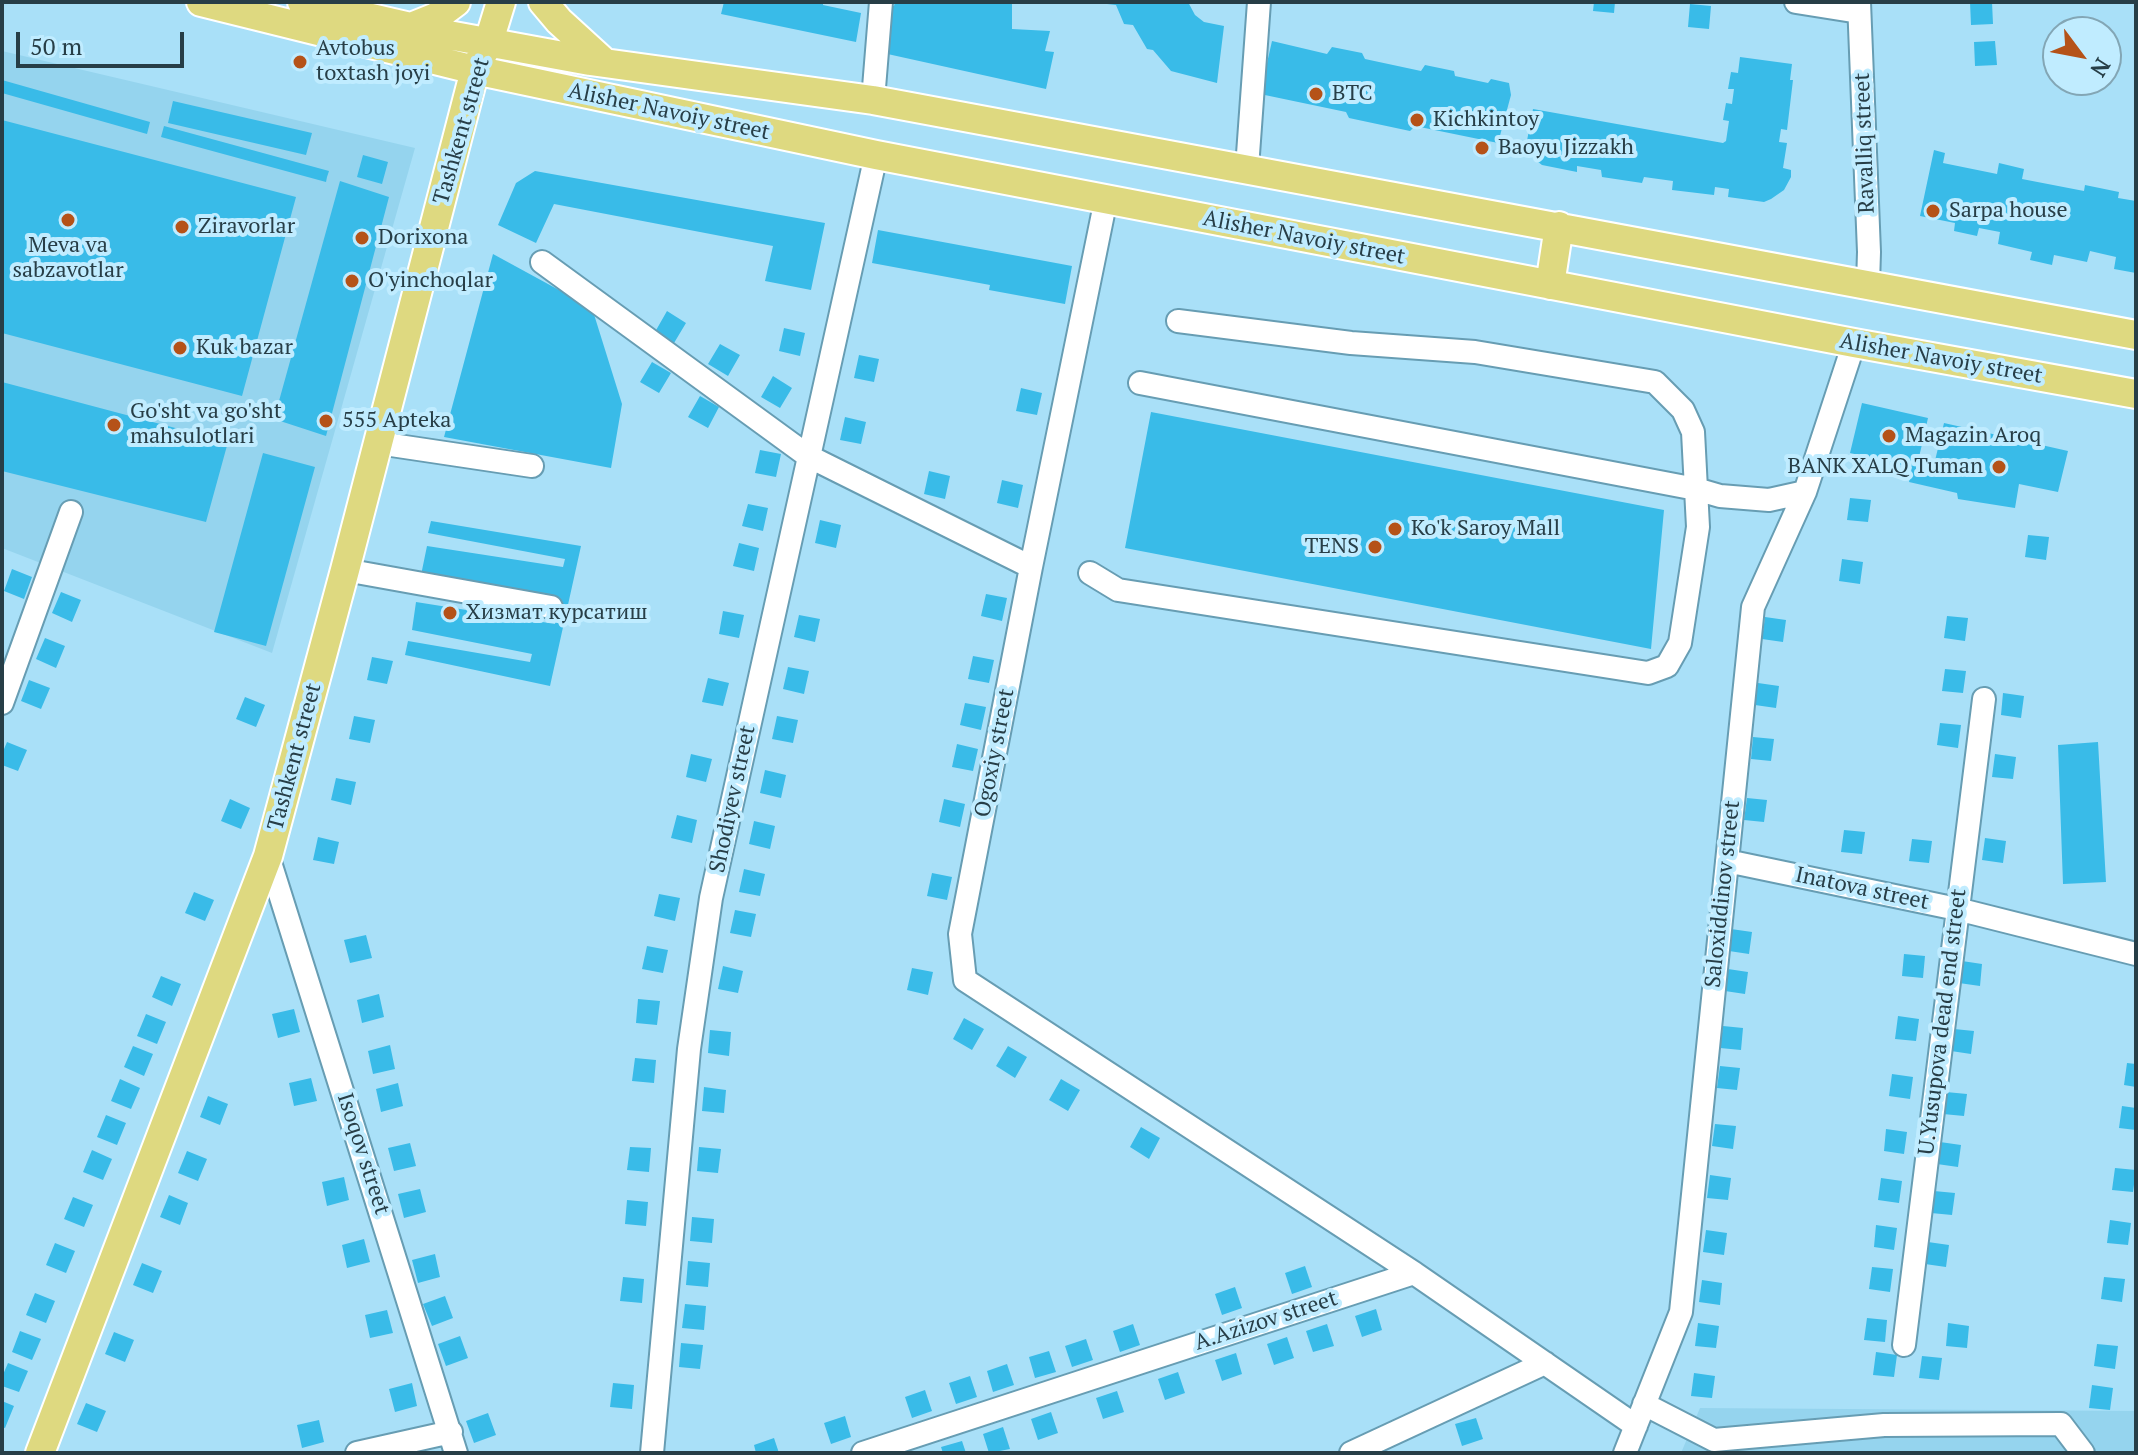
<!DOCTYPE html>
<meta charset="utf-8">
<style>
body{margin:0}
#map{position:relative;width:2138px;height:1455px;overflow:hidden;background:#a9e0f8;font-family:"PT Serif",serif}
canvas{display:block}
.frame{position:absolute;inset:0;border:4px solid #273e47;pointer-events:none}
.north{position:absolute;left:2042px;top:16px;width:80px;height:80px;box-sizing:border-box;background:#c0ecff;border:2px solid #83a6b5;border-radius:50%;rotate:122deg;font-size:22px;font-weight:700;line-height:32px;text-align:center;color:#273e47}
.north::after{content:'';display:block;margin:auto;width:28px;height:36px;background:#b55218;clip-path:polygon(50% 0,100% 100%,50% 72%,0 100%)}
.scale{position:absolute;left:16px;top:32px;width:168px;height:36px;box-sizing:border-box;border:4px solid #273e47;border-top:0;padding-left:10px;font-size:24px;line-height:28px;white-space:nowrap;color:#273e47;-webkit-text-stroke:6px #c0ecff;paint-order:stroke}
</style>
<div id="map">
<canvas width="2138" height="1455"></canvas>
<div class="frame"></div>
<div class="north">N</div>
<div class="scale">50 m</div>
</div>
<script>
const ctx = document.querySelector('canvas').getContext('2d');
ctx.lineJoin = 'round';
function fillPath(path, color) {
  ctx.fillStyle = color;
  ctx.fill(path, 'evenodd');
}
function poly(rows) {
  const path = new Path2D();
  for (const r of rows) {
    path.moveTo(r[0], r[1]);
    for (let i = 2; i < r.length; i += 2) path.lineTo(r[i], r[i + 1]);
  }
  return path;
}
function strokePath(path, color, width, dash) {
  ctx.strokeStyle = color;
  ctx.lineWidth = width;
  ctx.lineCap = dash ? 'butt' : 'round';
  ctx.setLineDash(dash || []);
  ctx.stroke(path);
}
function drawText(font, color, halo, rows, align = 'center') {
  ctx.font = font + ' "PT Serif",serif';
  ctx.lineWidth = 8;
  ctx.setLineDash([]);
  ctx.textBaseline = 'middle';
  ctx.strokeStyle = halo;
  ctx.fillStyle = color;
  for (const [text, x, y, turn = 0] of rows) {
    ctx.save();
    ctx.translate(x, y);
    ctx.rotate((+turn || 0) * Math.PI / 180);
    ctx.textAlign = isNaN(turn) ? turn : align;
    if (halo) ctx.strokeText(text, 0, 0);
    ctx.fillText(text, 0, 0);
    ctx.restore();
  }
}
fillPath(poly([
 [2,51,415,148,272,653,2,548],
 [1700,1408,2136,1411,2136,1453,1681,1453]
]), '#95d4ee');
fillPath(poly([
 [724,2,823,2,823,5,861,13,856,42,721,14],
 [895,2,1012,2,1012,29,1050,31,1045,51,1054,52,1046,89,883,53,891,6,894,6],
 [1107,2,1188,2,1195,15,1204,22,1224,26,1217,83,1171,71,1153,50,1147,49,1133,25,1124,24,1116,5,1107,4],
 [1594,2,1615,2,1614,13,1593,11],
 [1970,2,1992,2,1993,24,1971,25],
 [1690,4,1711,6,1709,29,1688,27],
 [1272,41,1327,54,1332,47,1362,53,1365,59,1421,71,1425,65,1454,71,1455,76,1488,83,1491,79,1509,83,1511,95,1498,143,1415,126,1410,131,1349,118,1346,112,1260,94],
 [1995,41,1997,65,1975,66,1974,42],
 [1740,57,1792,64,1790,80,1793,80,1787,130,1781,129,1779,142,1787,143,1783,168,1791,170,1791,177,1784,190,1771,199,1764,202,1728,197,1729,189,1715,187,1714,195,1672,190,1673,181,1644,177,1642,183,1602,177,1601,170,1577,166,1577,172,1542,165,1533,158,1526,146,1533,109,1723,143,1726,141,1729,121,1723,120,1726,103,1732,104,1734,89,1728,89,1731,72,1738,73],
 [2,80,150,122,147,134,2,93],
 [173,101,312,133,306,155,168,123],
 [2,120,296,197,242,396,2,333],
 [164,126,329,171,327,177,326,182,161,137],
 [1934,150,1945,153,1943,163,1997,174,1999,163,2024,169,2022,179,2084,191,2085,185,2119,192,2118,198,2136,201,2136,273,2114,269,2116,257,2090,251,2087,262,2054,255,2052,265,2030,260,2032,252,1998,244,2000,232,1979,228,1977,236,1954,231,1955,223,1920,216],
 [363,155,388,162,382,184,357,177],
 [535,171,825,223,811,290,765,281,773,246,554,204,536,243,498,225,516,183],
 [340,181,389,197,326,436,274,419],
 [878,230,1072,266,1065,304,989,290,990,285,872,263],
 [493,254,592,308,622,404,611,468,444,437],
 [667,311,686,323,674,343,655,332],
 [784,328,805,333,800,356,779,351],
 [720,344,740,355,728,376,708,364],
 [859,355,879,359,874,382,854,378],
 [652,362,671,373,659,393,640,382],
 [773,376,792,388,780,408,761,397],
 [2,382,228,442,206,522,2,471],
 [1021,388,1042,393,1037,415,1016,411],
 [700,396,719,407,708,428,688,417],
 [1862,403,1928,418,1917,466,1933,469,1944,423,2068,451,2058,492,2019,484,2015,508,1958,499,1957,493,1909,482,1912,467,1850,453],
 [1151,412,1664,510,1651,649,1125,548],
 [845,417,866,422,861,444,840,440],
 [760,450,781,454,776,477,755,473],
 [263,453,315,467,266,646,214,632],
 [929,471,950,476,945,499,924,494],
 [1002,480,1023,485,1018,508,997,503],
 [1850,498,1871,500,1868,522,1847,520],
 [748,504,768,508,763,531,742,526],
 [820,520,841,525,836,548,815,543],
 [431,521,581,546,550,686,405,655,408,641,530,662,532,654,412,630,416,602,555,624,559,601,420,580,427,546,563,567,565,559,428,533],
 [2028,535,2049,537,2046,560,2025,557],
 [739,543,759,548,754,571,733,566],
 [1842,559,1863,562,1860,584,1839,581],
 [12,569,32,577,24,599,4,591],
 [61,592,81,600,72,622,52,613],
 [986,594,1007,598,1002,621,981,616],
 [723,611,744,615,739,638,719,634],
 [799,615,820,619,815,642,794,637],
 [1947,616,1968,618,1965,641,1944,638],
 [1765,617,1786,620,1783,642,1762,639],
 [45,638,65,646,56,668,36,659],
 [973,656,994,660,989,683,968,679],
 [372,657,393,661,387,684,367,680],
 [788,667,809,671,804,694,783,689],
 [1945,669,1966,671,1963,693,1942,691],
 [708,678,729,683,723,706,702,702],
 [29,680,50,688,41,709,21,701],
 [1758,683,1779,686,1776,708,1755,705],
 [2003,693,2024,696,2021,718,2001,715],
 [245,697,265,705,256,727,236,719],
 [965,703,986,707,981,730,960,725],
 [354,716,375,720,370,743,349,739],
 [777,716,798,720,793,743,772,739],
 [1940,723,1961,725,1958,748,1937,745],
 [1753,737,1774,739,1771,761,1751,759],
 [7,742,27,750,18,771,2,765,2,754],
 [2098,742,2106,882,2063,884,2058,745],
 [957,744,978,749,973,771,952,767],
 [691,754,712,759,706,782,686,777],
 [1995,754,2016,757,2013,779,1992,777],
 [765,770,786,775,781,798,760,793],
 [336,778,356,782,351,805,331,800],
 [1747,798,1767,800,1764,822,1744,820],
 [230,799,250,808,241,829,221,821],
 [944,799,965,804,960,827,939,822],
 [677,815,697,820,692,843,671,838],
 [754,821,775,826,770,849,749,844],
 [1844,830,1865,832,1862,854,1841,852],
 [318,837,339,842,334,864,313,860],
 [1985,838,2006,841,2003,863,1982,860],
 [1912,839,1932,841,1929,863,1909,861],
 [744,869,765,874,760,896,739,892],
 [932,873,952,877,947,900,927,896],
 [194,892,214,900,205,921,185,913],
 [659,894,680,898,675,921,654,916],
 [735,910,756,914,751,937,730,933],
 [1731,929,1752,932,1749,954,1729,951],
 [366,935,372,958,350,963,344,940],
 [647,946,668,950,663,973,642,969],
 [1904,954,1925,956,1923,978,1902,976],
 [1962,961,1982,964,1980,986,1959,983],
 [723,966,743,971,738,993,718,989],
 [912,968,933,972,928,995,907,990],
 [1728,969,1748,972,1745,994,1725,991],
 [161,976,181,984,172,1006,152,997],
 [379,994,384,1017,362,1023,357,1000],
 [638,999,660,1001,657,1025,636,1023],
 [294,1009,300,1032,278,1038,272,1014],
 [146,1014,166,1022,157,1044,137,1036],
 [1898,1016,1919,1019,1916,1041,1895,1039],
 [964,1018,984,1029,972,1050,953,1039],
 [1723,1026,1743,1028,1741,1050,1720,1048],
 [1954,1029,1974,1031,1971,1054,1951,1051],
 [710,1030,731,1032,729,1056,708,1053],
 [390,1045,395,1069,373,1074,368,1051],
 [133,1046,153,1054,144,1076,124,1067],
 [1008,1046,1027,1057,1015,1078,996,1066],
 [635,1058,656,1060,654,1083,632,1081],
 [2127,1063,2136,1064,2136,1087,2124,1085],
 [1720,1066,1740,1068,1737,1090,1717,1088],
 [1892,1074,1913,1077,1910,1099,1889,1096],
 [311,1078,317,1101,294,1106,289,1083],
 [120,1079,140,1088,131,1109,111,1101],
 [1061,1079,1080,1090,1068,1111,1049,1100],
 [398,1083,403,1106,381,1112,376,1089],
 [704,1087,726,1090,724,1113,702,1111],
 [1946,1092,1967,1094,1964,1116,1943,1114],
 [208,1096,228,1104,220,1125,200,1117],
 [2122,1106,2136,1108,2136,1130,2119,1128],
 [106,1115,126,1123,117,1145,97,1137],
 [1715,1124,1736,1126,1733,1149,1712,1146],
 [1141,1127,1160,1138,1149,1159,1130,1147],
 [1886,1129,1907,1132,1904,1154,1884,1151],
 [1940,1142,1961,1145,1958,1167,1937,1164],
 [410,1143,416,1166,394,1171,388,1148],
 [630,1147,651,1148,649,1172,627,1170],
 [699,1147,721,1149,718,1173,697,1171],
 [92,1150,112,1159,103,1180,83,1172],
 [187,1151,207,1159,198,1181,178,1173],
 [2115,1168,2136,1170,2133,1192,2112,1190],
 [1710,1175,1731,1178,1728,1200,1707,1198],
 [344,1177,349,1200,327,1206,322,1182],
 [1881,1178,1902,1181,1899,1203,1878,1200],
 [420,1189,426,1212,404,1218,398,1194],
 [1934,1191,1955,1193,1952,1215,1931,1213],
 [169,1195,188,1203,180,1225,160,1217],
 [73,1197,93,1205,84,1227,64,1219],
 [627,1200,648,1202,646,1226,625,1224],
 [692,1217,714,1219,712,1243,690,1241],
 [2110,1220,2131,1223,2128,1245,2107,1243],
 [1876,1225,1897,1228,1894,1250,1874,1247],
 [1706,1230,1727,1233,1724,1255,1703,1252],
 [364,1239,370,1262,347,1268,342,1245],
 [1928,1242,1949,1245,1946,1267,1925,1264],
 [55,1243,75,1251,66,1273,46,1265],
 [435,1254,440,1277,418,1283,412,1260],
 [688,1261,710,1263,708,1287,686,1285],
 [142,1263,162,1271,153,1293,133,1285],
 [1305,1266,1312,1287,1292,1294,1285,1273],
 [1872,1267,1893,1269,1890,1292,1869,1289],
 [623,1277,644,1279,642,1303,620,1301],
 [2104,1277,2125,1279,2122,1302,2101,1299],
 [1702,1280,1722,1283,1720,1305,1699,1302],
 [1235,1287,1242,1308,1222,1315,1215,1294],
 [35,1293,55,1301,46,1323,26,1315],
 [445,1296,453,1318,432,1326,423,1304],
 [685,1304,706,1306,704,1330,682,1328],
 [1376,1309,1382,1330,1362,1337,1355,1316],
 [387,1310,393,1333,370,1338,365,1315],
 [1867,1318,1887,1320,1885,1342,1864,1340],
 [1698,1323,1719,1326,1716,1348,1695,1346],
 [1948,1323,1969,1326,1967,1348,1946,1346],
 [1133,1324,1140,1345,1120,1352,1113,1331],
 [1327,1324,1334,1346,1313,1352,1306,1331],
 [20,1331,41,1339,32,1360,12,1352],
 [114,1332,134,1340,125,1362,105,1354],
 [460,1336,468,1358,446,1366,438,1344],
 [1287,1337,1294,1358,1274,1365,1267,1344],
 [1086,1339,1093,1360,1072,1367,1065,1346],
 [681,1343,703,1345,700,1369,679,1367],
 [2097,1344,2118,1346,2115,1369,2094,1366],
 [1049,1351,1056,1372,1035,1378,1029,1357],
 [1876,1352,1897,1355,1894,1377,1873,1375],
 [1236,1353,1242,1374,1222,1381,1215,1360],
 [1922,1356,1942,1358,1939,1380,1919,1378],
 [8,1363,28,1371,19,1392,2,1386,2,1377],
 [1007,1364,1014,1385,993,1392,987,1371],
 [1178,1372,1185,1393,1165,1400,1158,1379],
 [1694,1373,1715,1376,1712,1398,1691,1396],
 [970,1376,977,1397,956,1404,949,1383],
 [412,1383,417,1406,395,1412,389,1389],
 [613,1383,634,1385,632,1409,610,1407],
 [2092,1385,2113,1388,2110,1410,2089,1408],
 [925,1390,932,1411,912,1418,905,1397],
 [1117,1391,1124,1412,1103,1419,1096,1398],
 [2,1401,14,1406,5,1428,2,1427],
 [86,1403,106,1411,97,1432,77,1424],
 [1051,1412,1058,1433,1038,1440,1031,1419],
 [488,1413,496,1435,474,1443,466,1421],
 [845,1416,851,1437,831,1444,824,1423],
 [1476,1418,1483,1439,1462,1446,1455,1424],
 [319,1420,324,1442,302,1448,297,1425],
 [1003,1427,1010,1449,989,1453,983,1434],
 [774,1438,779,1453,756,1453,754,1445],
 [962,1441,966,1453,943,1453,941,1447]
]), '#39bbe8');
const minor = poly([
 [1796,2,1859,12],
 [1859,2,1869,252,1868,284],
 [873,100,881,2],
 [1247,168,1259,2],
 [542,262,808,456,1031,567,960,934,965,980,1414,1273],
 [1140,383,1696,489,1720,496,1769,500,1805,492],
 [378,443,532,466],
 [1031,567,1106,199],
 [345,570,551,607],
 [1090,573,1118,590,1648,673,1667,666,1680,643,1698,527,1693,432,1683,410,1655,382,1475,352,1351,343,1178,321],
 [2,703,71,512],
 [268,856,456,1453],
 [1727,861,1957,909,2136,954],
 [1904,1345,1984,699],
 [1644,1404,1714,1440,1884,1425,2061,1424,2083,1453],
 [357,1453,451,1432],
 [652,1453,689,1049,711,898,876,155],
 [863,1453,1414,1273,1636,1426],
 [1351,1453,1545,1363],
 [1625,1453,1681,1312,1753,607,1805,492,1854,343]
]);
const major = poly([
 [201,2,475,70,876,155,1854,343,2136,394],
 [302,2,432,32,590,61,873,100,2136,335],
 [543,2,559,21,605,63],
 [411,27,436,17,456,2],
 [1550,285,1559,226],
 [40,1453,268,856,345,570,475,70,489,41,501,2]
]);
strokePath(minor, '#679db3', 26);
strokePath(major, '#fff', 32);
strokePath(minor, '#fff', 22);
strokePath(major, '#ded980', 28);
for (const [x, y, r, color] of [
 [300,62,8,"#b55218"],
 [1316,94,8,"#b55218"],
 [1417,120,8,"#b55218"],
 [1482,148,8,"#b55218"],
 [1933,211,8,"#b55218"],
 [68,220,8,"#b55218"],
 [182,227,8,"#b55218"],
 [362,238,8,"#b55218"],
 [352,281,8,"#b55218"],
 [180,348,8,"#b55218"],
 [326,421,8,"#b55218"],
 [114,425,8,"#b55218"],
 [1889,436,8,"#b55218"],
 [1999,467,8,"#b55218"],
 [1395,529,8,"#b55218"],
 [1375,547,8,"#b55218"],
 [450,613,8,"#b55218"]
]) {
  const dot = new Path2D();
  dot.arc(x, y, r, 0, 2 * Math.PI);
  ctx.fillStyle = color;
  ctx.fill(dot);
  strokePath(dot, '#c0ecff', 3);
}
drawText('22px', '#273e47', '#c0ecff', [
 ["Avtobus",316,49],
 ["toxtash joyi",316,74],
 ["BTC",1332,94],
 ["Kichkintoy",1433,120],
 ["Baoyu Jizzakh",1498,148],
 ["Sarpa house",1949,211],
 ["Ziravorlar",198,227],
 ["Dorixona",378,238],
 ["Meva va",68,246,"center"],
 ["sabzavotlar",68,271,"center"],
 ["O'yinchoqlar",368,281],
 ["Kuk bazar",196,348],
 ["Go'sht va go'sht",130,412],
 ["mahsulotlari",130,437],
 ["555 Apteka",342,421],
 ["Magazin Aroq",1905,436],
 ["BANK XALQ Tuman",1983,467,"right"],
 ["Ko'k Saroy Mall",1411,529],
 ["TENS",1359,547,"right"],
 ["Хизмат курсатиш",466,613]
], 'left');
drawText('22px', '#273e47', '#c0ecff', [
 ["Alisher Navoiy street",669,112,12],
 ["Tashkent street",462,131,-74],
 ["Ravalliq street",1865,143,-92],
 ["Alisher Navoiy street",1304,238,11],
 ["Alisher Navoiy street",1941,359,10],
 ["Ogoxiy street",995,753,-79],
 ["Tashkent street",295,757,-75],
 ["Shodiyev street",733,799,-78],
 ["Inatova street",1862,889,12],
 ["Saloxiddinov street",1723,894,-84],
 ["U.Yusupova dead end street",1943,1022,-83],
 ["Isoqov street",363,1154,72],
 ["A.Azizov street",1266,1321,-18]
]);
</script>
